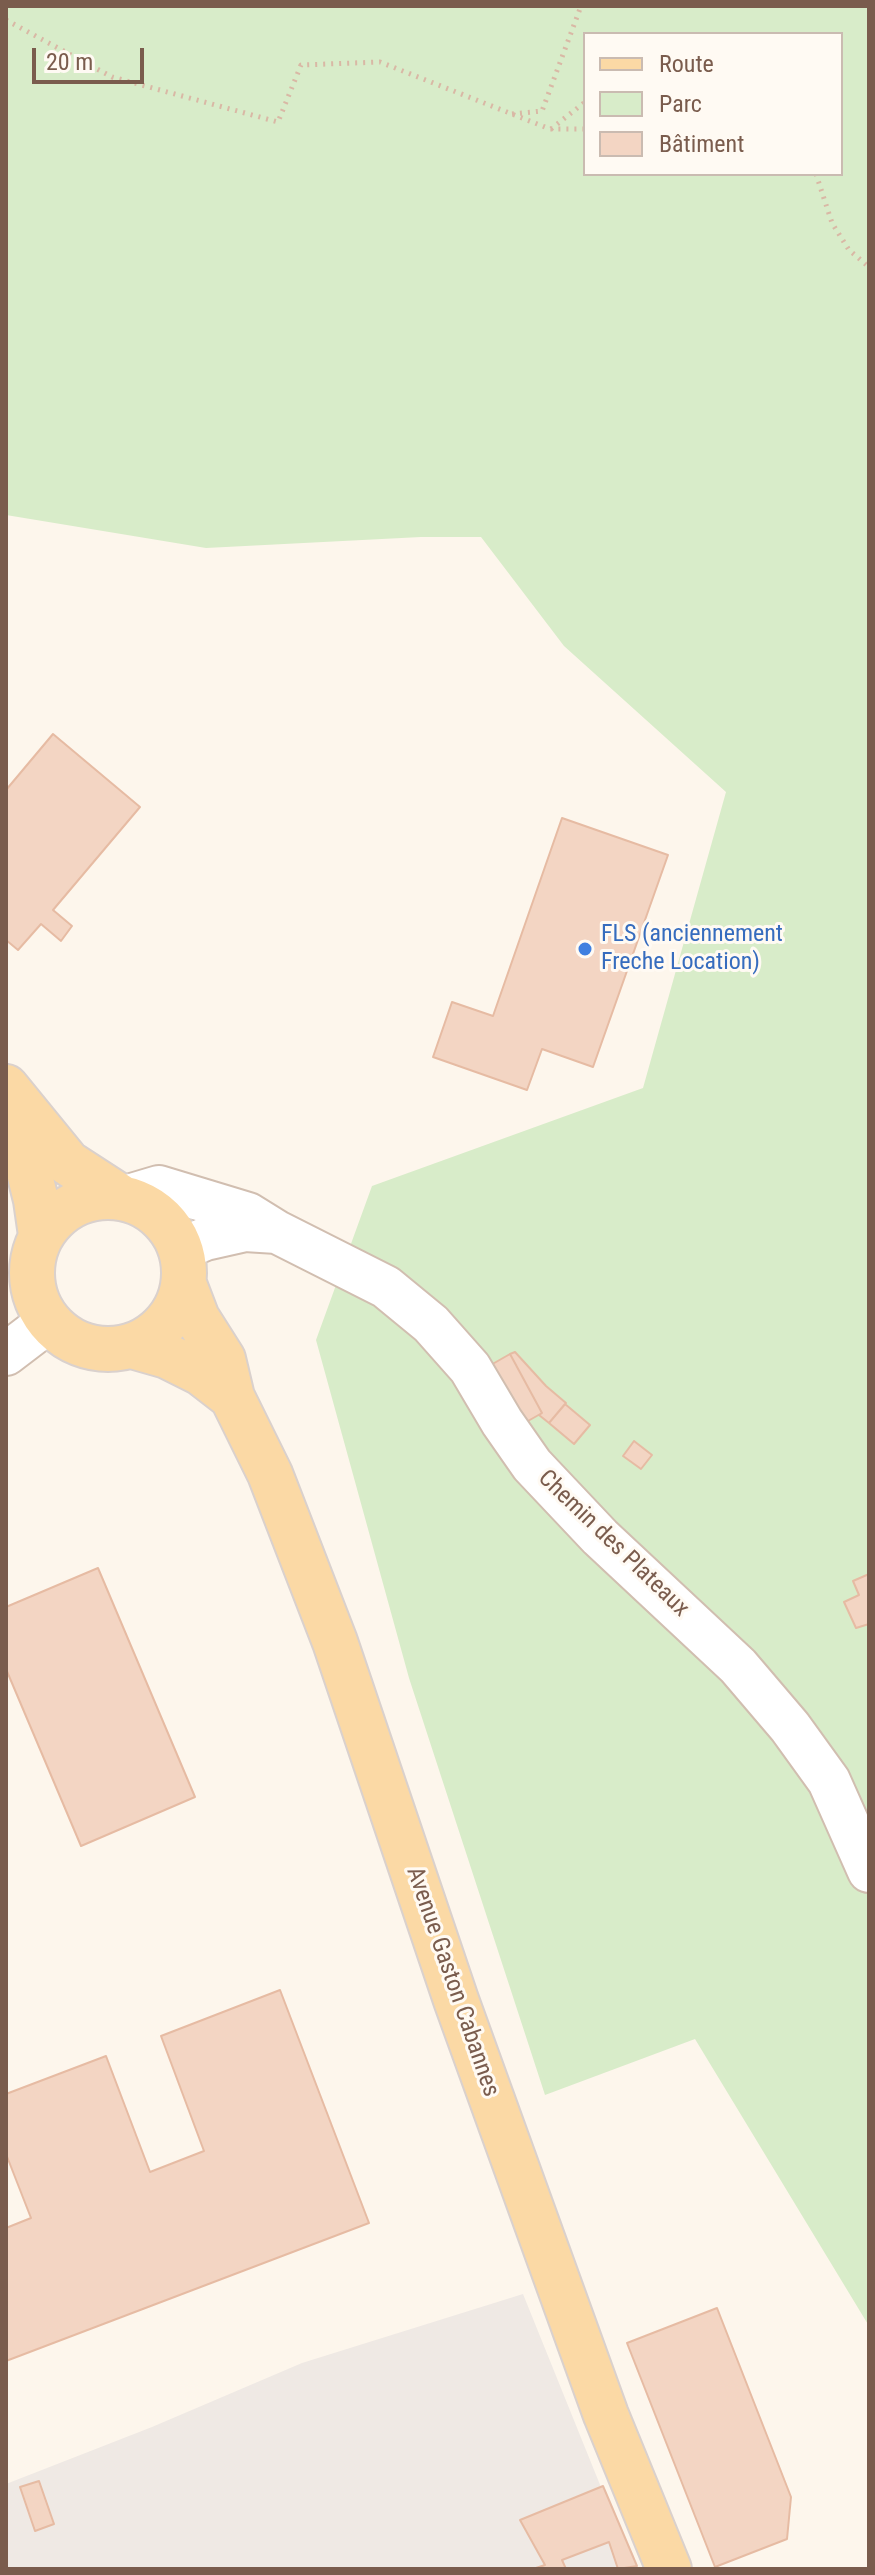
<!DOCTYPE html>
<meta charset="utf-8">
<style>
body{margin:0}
#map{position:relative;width:875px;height:2575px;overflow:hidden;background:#fdf6ec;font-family:"Roboto Condensed",sans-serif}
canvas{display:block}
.frame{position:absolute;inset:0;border:8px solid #7a5c4d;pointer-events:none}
.legend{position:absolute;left:583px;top:32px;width:260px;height:144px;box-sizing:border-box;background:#fffaf3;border:2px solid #cabbb1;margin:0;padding:10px 14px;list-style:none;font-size:24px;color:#7a5c4d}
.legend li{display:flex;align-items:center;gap:16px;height:40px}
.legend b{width:40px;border:2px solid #cabbb1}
.scale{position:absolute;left:32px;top:48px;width:112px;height:36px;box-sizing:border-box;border:4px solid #7a5c4d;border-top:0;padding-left:10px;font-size:24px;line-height:28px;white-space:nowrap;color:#7a5c4d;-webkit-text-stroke:6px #fffaf3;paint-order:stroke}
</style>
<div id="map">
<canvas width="875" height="2575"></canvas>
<div class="frame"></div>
<ul class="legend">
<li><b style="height:10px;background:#fbd9a5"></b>Route</li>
<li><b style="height:22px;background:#d8ecc9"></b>Parc</li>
<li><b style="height:22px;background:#f3d5c3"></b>Bâtiment</li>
</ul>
<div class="scale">20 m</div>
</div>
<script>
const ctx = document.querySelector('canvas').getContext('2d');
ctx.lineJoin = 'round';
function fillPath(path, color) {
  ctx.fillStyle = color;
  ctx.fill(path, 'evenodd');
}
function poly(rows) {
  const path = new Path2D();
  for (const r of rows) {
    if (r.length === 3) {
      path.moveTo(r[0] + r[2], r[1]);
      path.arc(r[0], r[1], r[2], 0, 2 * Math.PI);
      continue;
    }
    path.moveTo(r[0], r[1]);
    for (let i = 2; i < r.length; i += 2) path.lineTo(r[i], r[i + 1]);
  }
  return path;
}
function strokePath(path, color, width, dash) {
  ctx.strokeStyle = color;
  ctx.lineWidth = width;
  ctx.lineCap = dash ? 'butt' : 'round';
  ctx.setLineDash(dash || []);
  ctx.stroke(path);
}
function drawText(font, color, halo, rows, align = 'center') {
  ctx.font = font + ' "Roboto Condensed",sans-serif';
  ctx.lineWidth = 6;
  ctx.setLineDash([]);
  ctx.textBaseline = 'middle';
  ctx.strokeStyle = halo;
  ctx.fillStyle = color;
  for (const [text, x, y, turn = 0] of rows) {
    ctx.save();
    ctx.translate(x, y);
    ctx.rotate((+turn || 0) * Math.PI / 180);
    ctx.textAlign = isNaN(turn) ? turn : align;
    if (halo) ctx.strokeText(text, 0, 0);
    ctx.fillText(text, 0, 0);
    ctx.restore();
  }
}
fillPath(poly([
 [523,2294,634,2569,6,2569,6,2484,152,2427,302,2363]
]), '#efe9e4');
fillPath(poly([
 [6,6,869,6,869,2326,695,2039,545,2095,409,1678,316,1340,372,1186,643,1088,726,792,564,646,481,537,421,537,206,548,6,515],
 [585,34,841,34,841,174,585,174]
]), '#d8ecc9');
const building = poly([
 [53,734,140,807,53,910,72,926,61,941,41,924,18,950,6,940,6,790,53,734],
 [562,818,668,855,593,1067,542,1049,527,1090,433,1057,452,1002,493,1016,562,818],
 [515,1352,546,1386,566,1403,549,1423,539,1415,542,1413,510,1354,515,1352],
 [510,1354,542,1413,521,1425,489,1366,510,1354],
 [565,1404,590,1425,574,1444,549,1423,565,1404],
 [634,1441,652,1455,641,1469,623,1456,634,1441],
 [98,1568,195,1797,81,1846,6,1669,6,1607,98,1568],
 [869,1574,869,1624,856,1628,844,1602,859,1595,853,1581,869,1574],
 [280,1990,369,2223,6,2361,6,2228,31,2218,6,2154,6,2094,106,2056,150,2172,204,2151,161,2036,280,1990],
 [717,2308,791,2497,787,2539,715,2567,627,2343,717,2308],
 [39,2481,54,2524,35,2531,20,2487,39,2481],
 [603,2486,637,2566,618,2569,609,2542,562,2560,566,2569,533,2569,545,2565,520,2520,603,2486]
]);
fillPath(building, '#f3d5c3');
strokePath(building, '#e6bba3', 2);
const minor = poly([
 [122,1198,159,1187,248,1214,277,1232,386,1287,431,1324,470,1368,502,1422,532,1465,600,1537,738,1666,790,1727,829,1781,869,1871],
 [181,1249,205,1239,245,1230,277,1232],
 [6,1354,48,1322]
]);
const major = poly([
 [6,1087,68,1163,122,1198],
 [6,1131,27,1164,36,1200,41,1235],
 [108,1273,76],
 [184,1284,197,1318,223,1359,232,1397,270,1474,335,1642,456,2000,606,2415,669,2569],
 [132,1346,167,1356,201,1373,232,1397]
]);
strokePath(minor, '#d1beb0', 46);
strokePath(major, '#dad1cd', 48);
strokePath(poly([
 [6,20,112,77,278,122,301,65,380,62,550,129,585,129],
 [512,114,542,111,581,6],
 [551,129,585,102],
 [816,174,832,223,849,250,869,267]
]), '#d9b8a5', 5, [2, 6]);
strokePath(minor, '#fff', 42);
strokePath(major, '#fbd9a5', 44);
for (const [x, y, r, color] of [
 [585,949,8,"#3f7fe0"]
]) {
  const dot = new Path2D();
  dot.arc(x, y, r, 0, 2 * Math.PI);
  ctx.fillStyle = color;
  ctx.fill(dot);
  strokePath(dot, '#fffaf3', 3);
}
drawText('24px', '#366cbe', '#fffaf3', [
 ["FLS (anciennement",601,935],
 ["Freche Location)",601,963]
], 'left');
drawText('24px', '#7a5c4d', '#fffaf3', [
 ["Chemin des Plateaux",613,1544,44],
 ["Avenue Gaston Cabannes",452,1982,71]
]);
</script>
